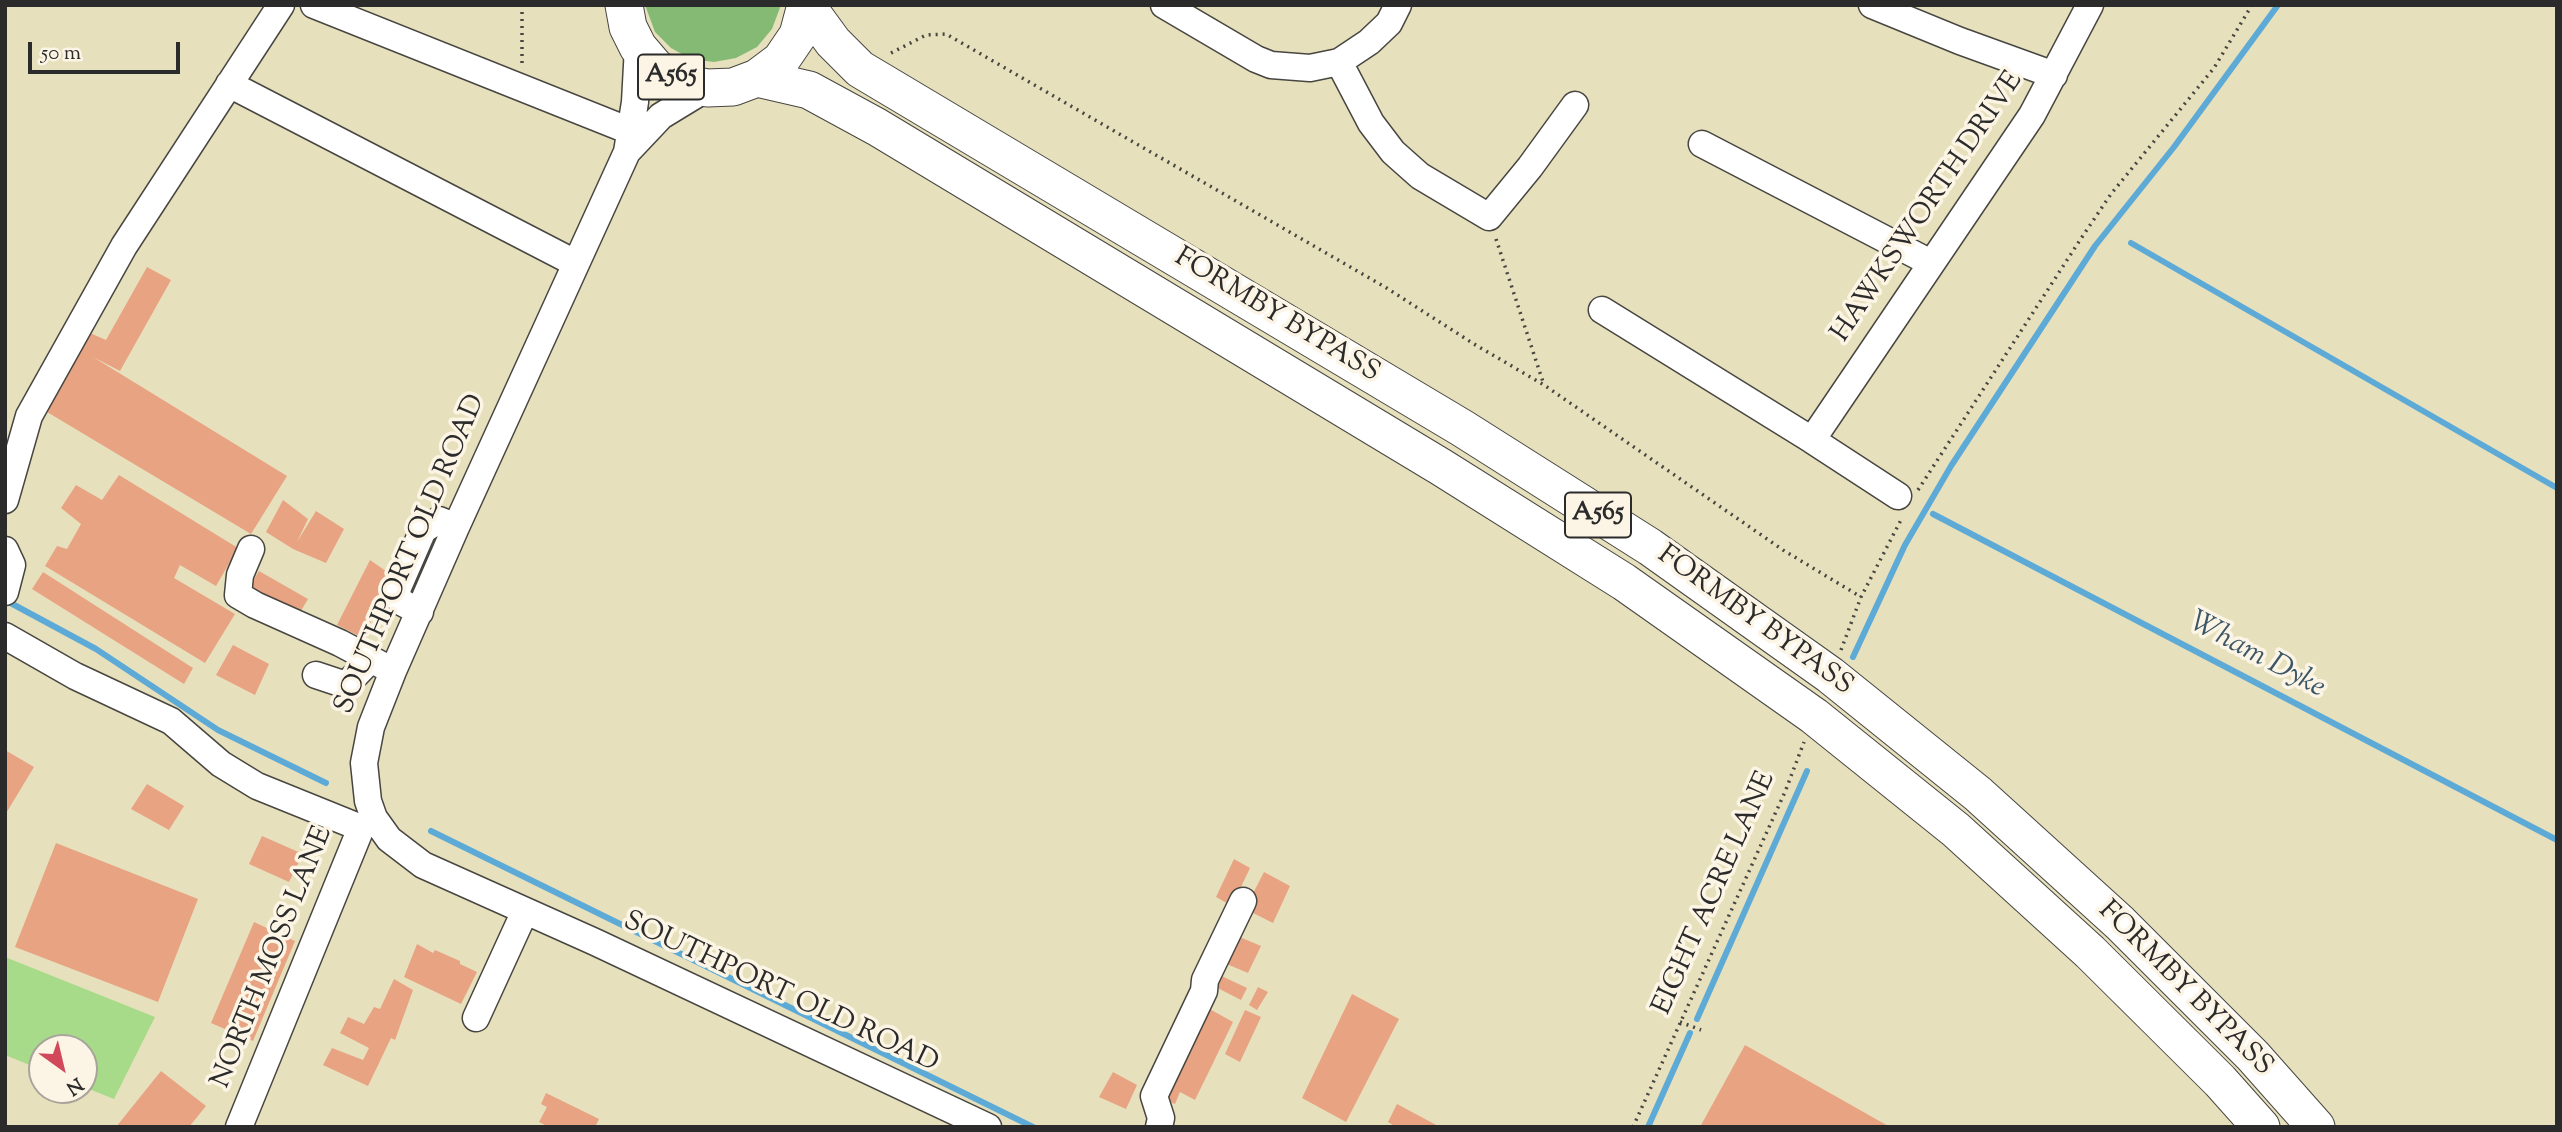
<!DOCTYPE html>
<style>
body{margin:0}
#map{position:relative;width:2562px;height:1132px;overflow:hidden;background:#e7e0bd;font-family:"Sorts Mill Goudy",serif}
canvas{display:block}
.frame{position:absolute;inset:0;border:7px solid #2b2b2b;pointer-events:none}
.north{position:absolute;left:28px;top:1034px;width:70px;height:70px;box-sizing:border-box;background:#fcf5e5;border:2px solid #a8a49b;border-radius:50%;rotate:146deg;font-size:19px;font-weight:700;line-height:28px;text-align:center;color:#2b2b2b}
.north::after{content:'';display:block;margin:auto;width:24px;height:32px;background:#d1495b;clip-path:polygon(50% 0,100% 100%,50% 72%,0 100%)}
.scale{position:absolute;left:28px;top:42px;width:152px;height:32px;box-sizing:border-box;border:4px solid #2b2b2b;border-top:0;padding-left:9px;font-size:21px;line-height:24px;white-space:nowrap;color:#2b2b2b;-webkit-text-stroke:5px #fcf5e5;paint-order:stroke}
</style>
<div id="map">
<canvas width="2562" height="1132"></canvas>
<div class="frame"></div>
<div class="north">N</div>
<div class="scale">50 m</div>
</div>
<script>
const ctx = document.querySelector('canvas').getContext('2d');
ctx.lineJoin = 'round';
function fillPath(path, color) {
  ctx.fillStyle = color;
  ctx.fill(path, 'evenodd');
}
function poly(rows) {
  const path = new Path2D();
  for (const r of rows) {
    path.moveTo(r[0], r[1]);
    for (let i = 2; i < r.length; i += 2) path.lineTo(r[i], r[i + 1]);
  }
  return path;
}
function strokePath(path, color, width, dash) {
  ctx.strokeStyle = color;
  ctx.lineWidth = width;
  ctx.lineCap = dash ? 'butt' : 'round';
  ctx.setLineDash(dash || []);
  ctx.stroke(path);
}
function drawText(font, color, halo, rows, align = 'center') {
  ctx.font = font + ' "Sorts Mill Goudy",serif';
  ctx.lineWidth = 7;
  ctx.setLineDash([]);
  ctx.textBaseline = 'middle';
  ctx.strokeStyle = halo;
  ctx.fillStyle = color;
  for (const [text, x, y, turn = 0] of rows) {
    ctx.save();
    ctx.translate(x, y);
    ctx.rotate((+turn || 0) * Math.PI / 180);
    ctx.textAlign = isNaN(turn) ? turn : align;
    if (halo) ctx.strokeText(text, 0, 0);
    ctx.fillText(text, 0, 0);
    ctx.restore();
  }
}
fillPath(poly([
 [5,957,155,1017,114,1099,84,1087,84,1048,42,1048,42,1070,5,1055]
]), '#a7da89');
fillPath(poly([
 [645,5,781,5,772,29,757,47,736,58,714,62,691,59,671,48,655,32]
]), '#85ba75');
strokePath(poly([
 [2131,243,2557,488],
 [1933,514,2557,840],
 [5,600,96,649,218,730,326,783],
 [1853,657,1905,545,1951,466,2095,246,2174,147,2278,5],
 [431,831,1033,1127],
 [1697,1019,1807,771],
 [1648,1127,1690,1033]
]), '#5daad6', 6);
fillPath(poly([
 [147,267,171,280,120,371,93,357,287,476,251,534,42,409,90,333,106,340],
 [119,475,238,548,216,586,180,565,174,578,235,614,205,663,45,566,57,546,67,549,81,524,61,508,76,485,102,500],
 [283,500,308,519,297,542,316,511,344,529,326,563,293,549,266,532],
 [370,560,393,576,363,638,337,625],
 [259,571,308,599,296,619,247,591],
 [43,572,193,668,184,684,32,589],
 [233,645,269,664,255,695,216,675],
 [5,750,34,767,5,815],
 [147,784,184,806,169,830,131,809],
 [262,836,303,854,289,882,249,864],
 [56,843,198,899,158,1002,15,947],
 [1234,859,1250,868,1232,906,1216,897],
 [1264,872,1290,886,1273,923,1245,909],
 [254,922,295,941,253,1041,211,1023],
 [1235,935,1261,946,1248,973,1222,962],
 [417,944,433,953,435,950,460,961,460,964,477,972,461,1004,404,977],
 [1211,971,1247,988,1241,1000,1206,982],
 [394,979,413,990,395,1040,391,1038,368,1086,323,1065,332,1048,363,1060,369,1048,340,1033,348,1017,364,1024,374,1007,380,1009],
 [1258,987,1268,992,1257,1010,1249,1005],
 [1352,994,1399,1019,1346,1122,1302,1098],
 [1206,1007,1233,1022,1195,1100,1180,1092,1175,1104,1160,1098],
 [1245,1010,1261,1017,1240,1062,1225,1054],
 [1745,1045,1890,1127,1700,1127],
 [161,1071,206,1106,189,1127,116,1127],
 [1113,1072,1137,1085,1126,1109,1099,1097],
 [546,1093,599,1119,595,1127,544,1127,545,1125,539,1122,547,1107,541,1104],
 [1397,1104,1440,1127,1396,1127,1388,1122]
]), '#e8a383');
const minor = poly([
 [314,5,630,131],
 [1164,5,1256,59,1271,65,1310,68,1339,62,1369,42,1389,23,1398,5],
 [1872,5,1960,41,2054,75],
 [638,47,635,102,627,152,456,527,393,671,371,727,364,763,368,801,374,818,389,839,423,865,595,942,988,1127],
 [1339,62,1371,123,1393,152,1420,176,1489,217,1530,167,1575,105],
 [229,84,575,263],
 [1702,144,1931,263],
 [627,152,661,116,707,88],
 [1602,310,1812,440,2032,115,2090,5],
 [1812,440,1898,496],
 [5,500,29,416,124,246,281,5],
 [251,549,240,575,238,595,255,605,340,643,393,671],
 [5,550,12,565,5,592],
 [420,612,401,602,396,592,423,530,439,520,456,527],
 [5,636,75,676,171,721,221,764,257,786,361,828],
 [316,675,346,685,370,660],
 [476,1018,525,911],
 [239,1127,361,828,373,819],
 [1159,1127,1161,1118,1154,1096,1204,991,1205,980,1243,901]
]);
const highway = poly([
 [624,5,628,27,638,47,656,68,680,82,707,88,733,87,757,78,781,60,798,35,806,5],
 [806,5,833,42,860,69,1462,428,1650,547,1830,675,1978,794,2120,923,2253,1056,2316,1127],
 [757,78,809,90,877,127,1441,467,1624,582,1814,716,1956,830,2090,952,2220,1081,2261,1127]
]);
strokePath(minor, '#474641', 29);
strokePath(highway, '#474641', 39);
strokePath(poly([
 [522,5,522,65],
 [891,53,926,35,946,34,1385,287,1474,344,1544,385,1783,550,1861,597],
 [1496,239,1544,385],
 [1918,490,2080,240,2111,194,2214,68,2252,5],
 [1841,650,1861,597,1902,518],
 [1680,1022,1701,1030],
 [1633,1127,1785,792,1804,742]
]), '#474641', 3.5, [2, 5]);
strokePath(minor, '#fff', 26);
strokePath(highway, '#fff', 37);
for (const [x, y, w] of [
 [671,77,66],
 [1598,515,66]
]) {
  const box = new Path2D();
  box.roundRect(x - w / 2, y - 22.5, w, 45, 5);
  ctx.fillStyle = '#fcf5e5';
  ctx.fill(box);
  strokePath(box, '#2b2b2b', 2);
}
drawText('bold 26px', '#2b2b2b', null, [
 ["A565",671,77],
 ["A565",1598,515]
]);
drawText('28px', '#2b2b2b', '#fcf5e5', [
 ["HAWKSWORTH DRIVE",1929,208,-56],
 ["FORMBY BYPASS",1276,317,31],
 ["SOUTHPORT OLD ROAD",412,555,-67],
 ["FORMBY BYPASS",1754,622,36],
 ["EIGHT ACRE LANE",1716,894,-66],
 ["NORTH MOSS LANE",274,958,-68],
 ["FORMBY BYPASS",2184,990,45],
 ["SOUTHPORT OLD ROAD",780,994,25]
]);
drawText('italic 30px', '#3c5767', '#fcf5e5', [
 ["Wham Dyke",2256,657,28]
]);
</script>
